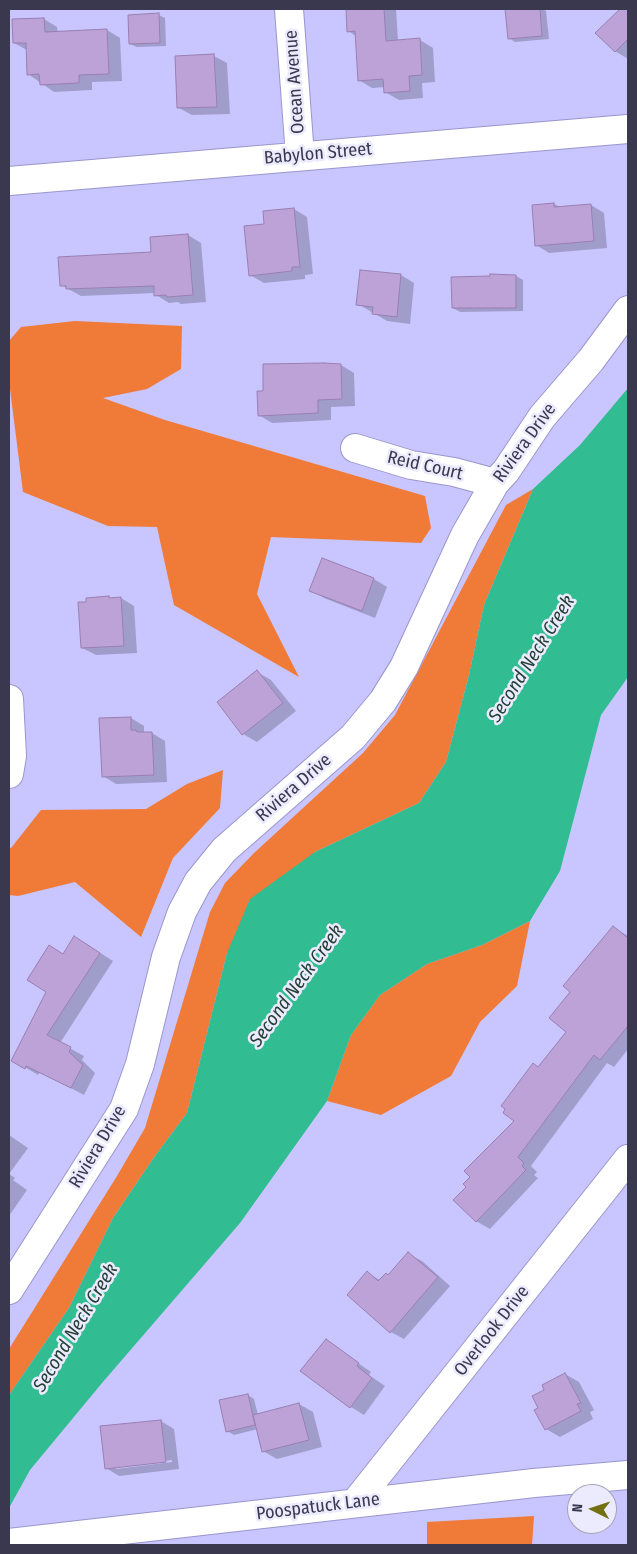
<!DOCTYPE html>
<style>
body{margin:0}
#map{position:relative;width:637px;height:1554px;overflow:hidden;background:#c9c5fe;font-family:"Fira Sans Condensed",sans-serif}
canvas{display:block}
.frame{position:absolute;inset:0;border:10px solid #39384f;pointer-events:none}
.north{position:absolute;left:567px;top:1484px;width:50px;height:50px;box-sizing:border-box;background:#ecebfd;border:1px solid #a4a3b7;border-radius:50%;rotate:274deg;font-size:14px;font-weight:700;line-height:20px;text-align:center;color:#39384f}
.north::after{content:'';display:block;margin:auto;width:18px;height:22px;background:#737012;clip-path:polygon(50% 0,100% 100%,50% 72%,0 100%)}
</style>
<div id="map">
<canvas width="637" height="1554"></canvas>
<div class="frame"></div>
<div class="north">N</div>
</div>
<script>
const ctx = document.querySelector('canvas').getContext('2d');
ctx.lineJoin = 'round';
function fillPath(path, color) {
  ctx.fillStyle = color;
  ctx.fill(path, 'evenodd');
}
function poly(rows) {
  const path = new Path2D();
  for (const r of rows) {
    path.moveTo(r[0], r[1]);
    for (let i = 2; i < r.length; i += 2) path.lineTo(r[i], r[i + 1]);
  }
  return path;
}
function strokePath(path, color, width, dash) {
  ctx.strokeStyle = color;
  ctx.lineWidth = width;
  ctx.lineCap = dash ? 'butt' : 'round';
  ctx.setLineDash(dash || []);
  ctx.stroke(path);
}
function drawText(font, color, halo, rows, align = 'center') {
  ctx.font = font + ' "Fira Sans Condensed",sans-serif';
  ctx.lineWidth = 5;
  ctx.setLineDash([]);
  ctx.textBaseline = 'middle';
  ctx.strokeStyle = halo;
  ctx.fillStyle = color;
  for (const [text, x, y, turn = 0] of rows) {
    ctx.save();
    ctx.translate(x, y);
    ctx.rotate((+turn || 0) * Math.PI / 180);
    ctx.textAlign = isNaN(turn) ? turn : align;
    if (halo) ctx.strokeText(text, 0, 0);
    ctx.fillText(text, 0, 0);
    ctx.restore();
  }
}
fillPath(poly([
 [75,321,182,326,181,369,147,389,103,398,165,420,425,496,431,528,421,543,271,537,257,594,299,677,174,605,157,527,108,526,23,492,9,381,9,341,21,327],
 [533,489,484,605,469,675,446,762,419,803,315,852,227,953,187,1113,155,1156,113,1218,69,1308,9,1395,9,1349,117,1176,145,1128,210,912,225,883,254,853,363,753,395,715,506,505],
 [223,770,220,808,173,858,141,937,75,882,18,896,9,895,9,848,11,848,41,810,146,809,187,784],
 [530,921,517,986,480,1022,451,1076,381,1115,327,1101,351,1035,380,995,427,964,482,945],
 [534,1516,532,1545,427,1545,427,1522]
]), '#f07a37');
fillPath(poly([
 [628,388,628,677,601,715,560,871,530,921,482,945,427,964,380,995,351,1035,327,1101,240,1223,102,1383,30,1470,9,1508,9,1395,69,1308,113,1218,155,1156,187,1113,227,953,250,899,315,852,419,803,446,762,469,675,484,605,533,489,580,445]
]), '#31bc91');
fillPath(poly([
 [347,9,396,9,398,41,420,40,433,48,435,82,422,83,423,98,399,100,385,92,385,87,372,88,359,80,356,36,348,31],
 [521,9,542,9,546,11,549,39,515,42,509,38,506,10],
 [622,9,628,12,628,59,615,51,597,33],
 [159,15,165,18,166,46,137,47,130,44],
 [44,19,57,27,58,33,107,30,120,38,122,81,92,82,92,90,54,92,28,74,27,50,14,43],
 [214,56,227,63,230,114,192,115,179,108],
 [554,204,560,207,591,205,604,213,607,248,549,253,536,245],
 [294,209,307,217,313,274,305,275,305,279,264,283,250,275,265,225],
 [188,235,201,243,206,302,181,304,178,302,169,303,156,295,155,293,81,296,61,285,153,253],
 [361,272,401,275,414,283,410,324,387,321,358,304],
 [516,276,523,280,523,311,460,312,453,308],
 [341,365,354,373,355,406,331,407,331,420,272,423,259,415,264,392],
 [323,559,374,579,387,587,375,618,324,598,311,590],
 [109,597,112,599,121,598,134,606,137,653,96,655,82,648,88,603],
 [257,672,271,680,296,711,257,742,243,734],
 [131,718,144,726,144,733,152,733,165,741,167,782,116,784,103,776],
 [613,927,628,936,628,1015,622,1022,628,1028,628,1049,614,1067,607,1063,531,1166,537,1172,534,1175,538,1178,490,1229,476,1221,468,1187,516,1121,539,1068,567,1031,572,992],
 [88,945,113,961,60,1043,84,1056,82,1060,95,1073,84,1095,40,1072,38,1075,13,1060,48,992,63,955],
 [9,1135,28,1148,9,1174,15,1178,13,1180,27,1190,9,1216],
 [408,1254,422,1261,450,1286,404,1339,391,1332,367,1273,380,1280,389,1276],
 [326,1341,371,1372,369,1375,385,1386,364,1415,351,1407,302,1371],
 [565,1374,579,1382,594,1410,590,1412,593,1419,560,1437,546,1429,540,1408,545,1390],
 [248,1395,254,1399,258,1415,299,1404,313,1412,322,1447,277,1459,263,1451,258,1429,234,1435,227,1431],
 [161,1421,174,1429,179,1469,119,1476,106,1468],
 [172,1460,172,1462,116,1469,116,1466]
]), '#0003');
const building = poly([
 [346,9,384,9,386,41,420,38,422,75,409,76,410,91,384,93,383,79,358,81,355,31,347,32,346,9],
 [505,9,540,9,542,36,508,39,505,9],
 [620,9,628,9,628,39,615,52,595,33,620,9],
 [159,13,160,43,129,44,128,15,159,13],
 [44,18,45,32,107,29,109,74,79,75,79,83,40,85,39,74,27,75,26,43,13,43,12,19,44,18],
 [214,54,217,107,177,108,175,56,214,54],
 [554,203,554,207,591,204,594,241,535,246,532,205,554,203],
 [294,208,300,267,292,267,292,271,249,276,244,226,264,224,263,211,294,208],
 [188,234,193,295,167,297,166,295,154,296,154,286,66,289,66,286,60,286,58,257,151,252,150,237,188,234],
 [360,270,401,274,397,317,372,314,373,307,356,305,360,270],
 [490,274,516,275,516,308,452,308,451,277,490,276,490,274],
 [324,363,341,364,342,399,318,400,318,413,258,416,257,391,263,391,263,364,324,363],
 [322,558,374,578,362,611,309,591,322,558],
 [109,596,109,598,121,597,124,646,81,648,78,602,86,602,86,598,109,596],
 [257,670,283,703,242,735,217,702,257,670],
 [131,717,131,730,136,730,137,732,152,732,154,775,102,777,99,718,131,717],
 [613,926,628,938,628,1026,600,1060,594,1055,518,1157,524,1163,522,1166,526,1170,476,1222,453,1200,466,1187,463,1184,470,1177,464,1171,514,1121,503,1113,505,1109,501,1106,533,1063,538,1067,566,1032,549,1018,570,992,563,986,613,926],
 [74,936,100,953,47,1035,71,1047,69,1052,83,1065,71,1088,26,1066,25,1069,11,1061,46,992,27,980,49,945,63,954,74,936],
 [408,1252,438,1277,390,1333,347,1295,367,1271,378,1281,386,1273,388,1275,408,1252],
 [326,1339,359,1363,357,1366,372,1378,350,1408,300,1371,326,1339],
 [565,1373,581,1403,577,1404,581,1411,545,1430,534,1410,538,1408,532,1396,544,1390,542,1385,565,1373],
 [248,1394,255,1425,226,1432,219,1400,248,1394],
 [299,1403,309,1440,262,1452,253,1415,299,1403],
 [161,1420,166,1462,105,1469,100,1426,161,1420]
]);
fillPath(building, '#bda2d7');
strokePath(building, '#997fb1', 1);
const minor = poly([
 [289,9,300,156],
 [9,181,628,129],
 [355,448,411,465,454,472,495,483],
 [9,699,12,756,9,774],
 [9,1290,124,1109,140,1064,166,957,182,912,198,882,224,850,353,737,383,701,404,667,465,535,495,483,506,471,542,417,591,360,628,310],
 [355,1503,628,1159],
 [9,1543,534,1483,628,1475]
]);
strokePath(minor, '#9a96cd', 30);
strokePath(minor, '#fff', 28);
drawText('18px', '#39384f', '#ecebfd', [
 ["Ocean Avenue",295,82,-94],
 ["Babylon Street",318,154,-5],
 ["Riviera Drive",525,443,-54],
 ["Reid Court",425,466,13],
 ["Riviera Drive",294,788,-41],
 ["Riviera Drive",98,1147,-59],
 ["Overlook Drive",492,1331,-52],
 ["Poospatuck Lane",318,1507,-7]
]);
drawText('italic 19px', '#233f34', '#ecebfd', [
 ["Second Neck Creek",532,659,-58],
 ["Second Neck Creek",297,986,-54],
 ["Second Neck Creek",76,1328,-59]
]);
</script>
